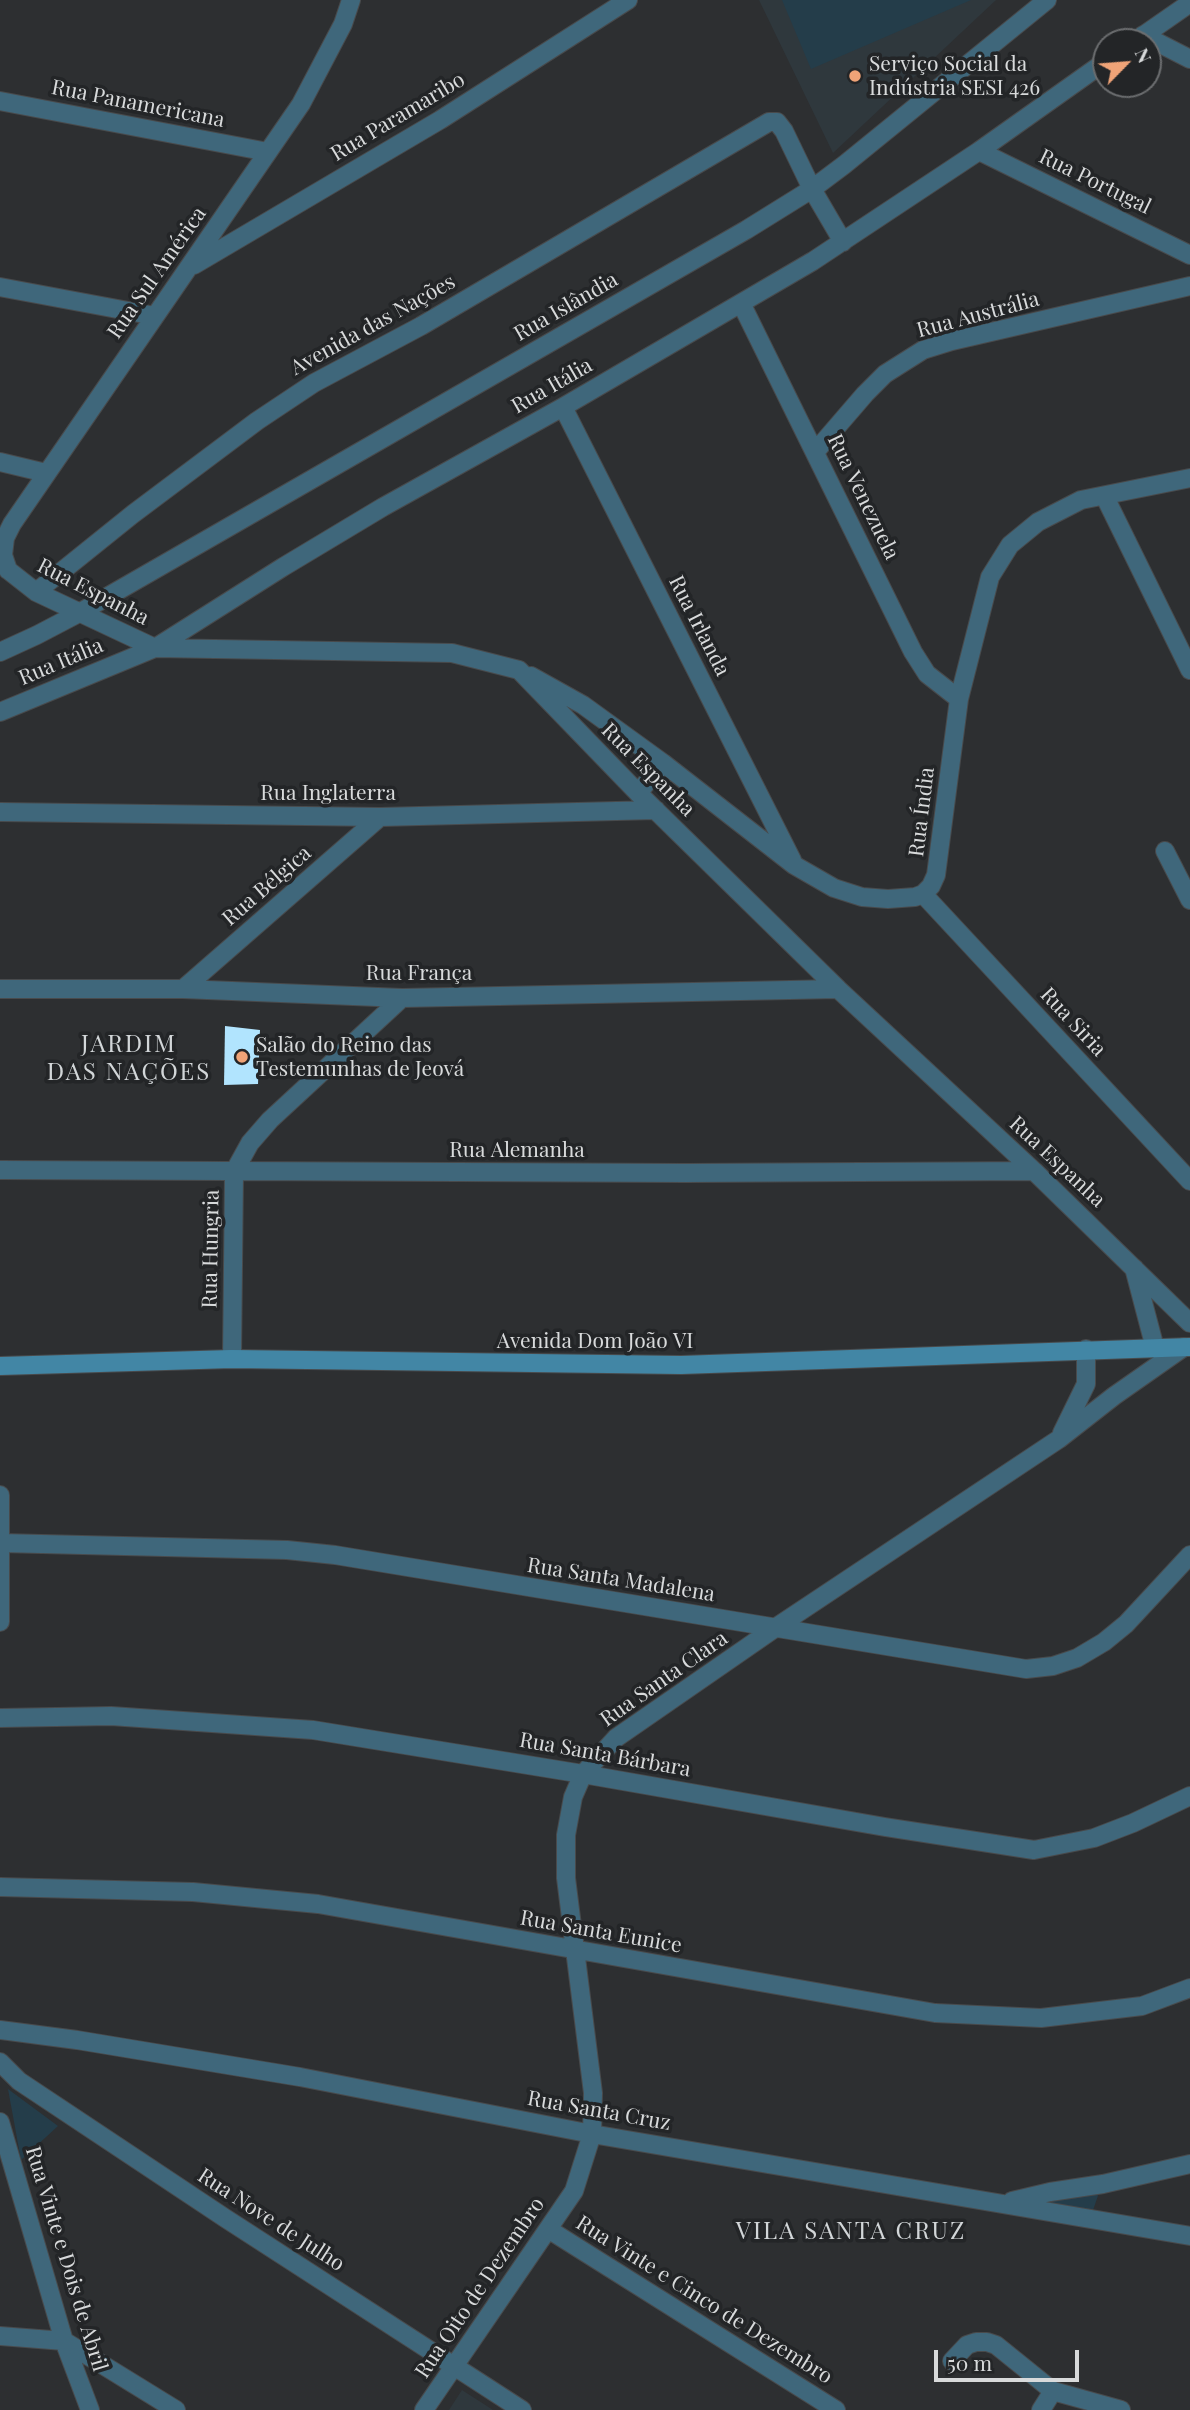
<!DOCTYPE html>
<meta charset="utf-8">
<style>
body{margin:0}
#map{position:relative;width:1190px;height:2410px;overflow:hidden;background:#2d2f31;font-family:"Playfair Display",serif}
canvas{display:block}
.north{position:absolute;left:1092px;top:28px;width:70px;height:70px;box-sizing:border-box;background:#232527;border:2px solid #6b6d6f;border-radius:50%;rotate:65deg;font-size:19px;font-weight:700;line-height:28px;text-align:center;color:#d8dadb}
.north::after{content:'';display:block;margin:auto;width:24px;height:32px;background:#efa377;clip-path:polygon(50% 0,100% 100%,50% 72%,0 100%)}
.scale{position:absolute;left:934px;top:2350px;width:145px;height:32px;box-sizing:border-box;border:4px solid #d8dadb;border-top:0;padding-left:9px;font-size:21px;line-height:24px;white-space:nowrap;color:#d8dadb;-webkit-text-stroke:5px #232527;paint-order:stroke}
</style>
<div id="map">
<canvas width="1190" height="2410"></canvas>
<div class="north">N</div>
<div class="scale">50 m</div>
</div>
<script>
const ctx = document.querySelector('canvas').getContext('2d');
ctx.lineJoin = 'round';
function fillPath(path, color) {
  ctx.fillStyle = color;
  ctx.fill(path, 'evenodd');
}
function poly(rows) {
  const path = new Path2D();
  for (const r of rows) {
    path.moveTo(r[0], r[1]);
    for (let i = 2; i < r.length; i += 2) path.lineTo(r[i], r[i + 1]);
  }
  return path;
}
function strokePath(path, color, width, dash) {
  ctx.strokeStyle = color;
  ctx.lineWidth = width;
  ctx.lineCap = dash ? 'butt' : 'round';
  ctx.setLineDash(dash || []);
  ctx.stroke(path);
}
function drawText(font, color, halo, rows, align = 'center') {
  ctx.font = font + ' "Playfair Display",serif';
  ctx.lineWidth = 7;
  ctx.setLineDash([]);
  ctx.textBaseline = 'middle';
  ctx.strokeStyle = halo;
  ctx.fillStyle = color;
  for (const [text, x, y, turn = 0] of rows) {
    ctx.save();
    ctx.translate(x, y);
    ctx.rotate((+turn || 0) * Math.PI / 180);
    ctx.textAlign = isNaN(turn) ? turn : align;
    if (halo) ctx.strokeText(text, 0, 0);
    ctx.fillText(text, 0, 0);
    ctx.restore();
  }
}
fillPath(poly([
 [759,0,996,0,833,153],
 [462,2390,493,2410,449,2410]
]), '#2f383d');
fillPath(poly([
 [782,0,971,0,811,69],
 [8,2089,58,2126,21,2160],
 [1100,2190,1092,2213,1048,2202]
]), '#243d4a');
fillPath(poly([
 [225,1026,260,1030,258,1084,224,1085]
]), '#b1e4fe');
const street = poly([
 [1143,35,1190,59],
 [1134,42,1190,3],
 [0,101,268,152],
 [979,151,1190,255],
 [194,265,440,120,628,0],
 [0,287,155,316],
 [741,303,913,652,927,674,959,699],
 [563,407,792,860],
 [815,452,865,394,885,374,923,350,952,341,1190,286],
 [0,462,46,473],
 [1105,497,1190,670],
 [8,570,36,592,155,648,452,653,519,670,638,793,838,989,1034,1171,1190,1323],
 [8,570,3,555,5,538,12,524,301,104,343,24,351,0],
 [36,592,133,514,257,421,314,383,421,326,769,122,777,122,784,131,812,189,843,242],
 [0,652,37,635,79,613,746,230,812,189,844,165,1047,0],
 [531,676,583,705,663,763,794,865,834,888,862,897,888,899,915,897,923,894,931,886,936,875,959,699,990,577,1010,545,1038,522,1081,500,1190,478],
 [0,712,155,648,283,567,383,507,563,407,813,261,979,151,1106,61],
 [638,793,663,763],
 [0,812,380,817,656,810],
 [1165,851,1190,900],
 [923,894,1190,1181],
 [0,989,183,989,402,998,838,989],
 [183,989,380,817],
 [0,1170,686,1173,1034,1171],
 [1134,1268,1155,1348],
 [232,1359,234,1172,250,1143,270,1120,402,998],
 [1062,1433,1086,1384,1086,1349],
 [0,1495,0,1622],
 [1,1543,287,1550,335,1555,1026,1669,1053,1666,1077,1658,1104,1642,1126,1624,1190,1555],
 [0,1718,111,1716,313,1730,583,1774,885,1827,1034,1850,1094,1838,1133,1823,1190,1796],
 [0,1887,193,1892,318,1904,935,2013,1041,2018,1142,2006,1190,1988],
 [0,2030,77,2040,300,2077,592,2134,1190,2236],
 [0,2062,19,2081,225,2218,522,2410],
 [0,2122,64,2341,90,2410],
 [1012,2201,1050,2192,1103,2184,1190,2164],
 [548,2229,836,2410],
 [0,2336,64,2341,176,2410],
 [952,2361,967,2345,976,2342,987,2342,996,2345,1053,2391,1121,2410],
 [424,2410,574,2191,592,2134,593,2093,566,1878,566,1835,573,1797,583,1774,616,1738,775,1628,1059,1439,1114,1396,1184,1347],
 [1041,2410,1053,2391]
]);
const secondary = poly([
 [0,1366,232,1359,681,1365,1190,1347]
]);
strokePath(street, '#484a4c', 20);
strokePath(secondary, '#484a4c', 20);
strokePath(street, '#3f677b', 18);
strokePath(secondary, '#4286a5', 18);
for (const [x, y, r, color] of [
 [855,76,7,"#efa377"],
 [242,1057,7,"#efa377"]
]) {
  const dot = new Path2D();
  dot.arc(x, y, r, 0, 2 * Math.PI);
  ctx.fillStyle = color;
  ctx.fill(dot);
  strokePath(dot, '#232527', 2.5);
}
drawText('21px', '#d8dadb', '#232527', [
 ["Serviço Social da",869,64],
 ["Indústria SESI 426",869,88],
 ["Salão do Reino das",256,1045],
 ["Testemunhas de Jeová",256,1069]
], 'left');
drawText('21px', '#d8dadb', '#232527', [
 ["Rua Panamericana",138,104,11],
 ["Rua Paramaribo",398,117,-31],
 ["Rua Portugal",1095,182,26],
 ["Rua Sul América",157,273,-55],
 ["Rua Islândia",566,307,-30],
 ["Rua Austrália",978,315,-15],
 ["Avenida das Nações",373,325,-29],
 ["Rua Itália",552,386,-30],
 ["Rua Venezuela",863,497,64],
 ["Rua Espanha",93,592,27],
 ["Rua Irlanda",699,626,63],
 ["Rua Itália",61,662,-23],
 ["Rua Espanha",648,770,45],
 ["Rua Inglaterra",328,793],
 ["Rua Índia",922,812,-83],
 ["Rua Bélgica",267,886,-41],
 ["Rua França",419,973],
 ["Rua Siria",1073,1022,47],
 ["Rua Alemanha",517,1150],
 ["Rua Espanha",1057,1162,43],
 ["Rua Hungria",211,1249,-89],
 ["Avenida Dom João VI",595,1341],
 ["Rua Santa Madalena",621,1580,9],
 ["Rua Santa Clara",664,1679,-35],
 ["Rua Santa Bárbara",605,1755,10],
 ["Rua Santa Eunice",601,1932,10],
 ["Rua Santa Cruz",599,2111,10],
 ["Rua Nove de Julho",271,2220,33],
 ["Rua Vinte e Dois de Abril",66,2259,73],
 ["Rua Oito de Dezembro",480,2288,-56],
 ["Rua Vinte e Cinco de Dezembro",704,2300,32]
]);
ctx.letterSpacing = '2px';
drawText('24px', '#d2d6d8', '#232527', [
 ["JARDIM",129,1045],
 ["DAS NAÇÕES",129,1073],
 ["VILA SANTA CRUZ",851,2232]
]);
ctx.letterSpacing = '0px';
</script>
